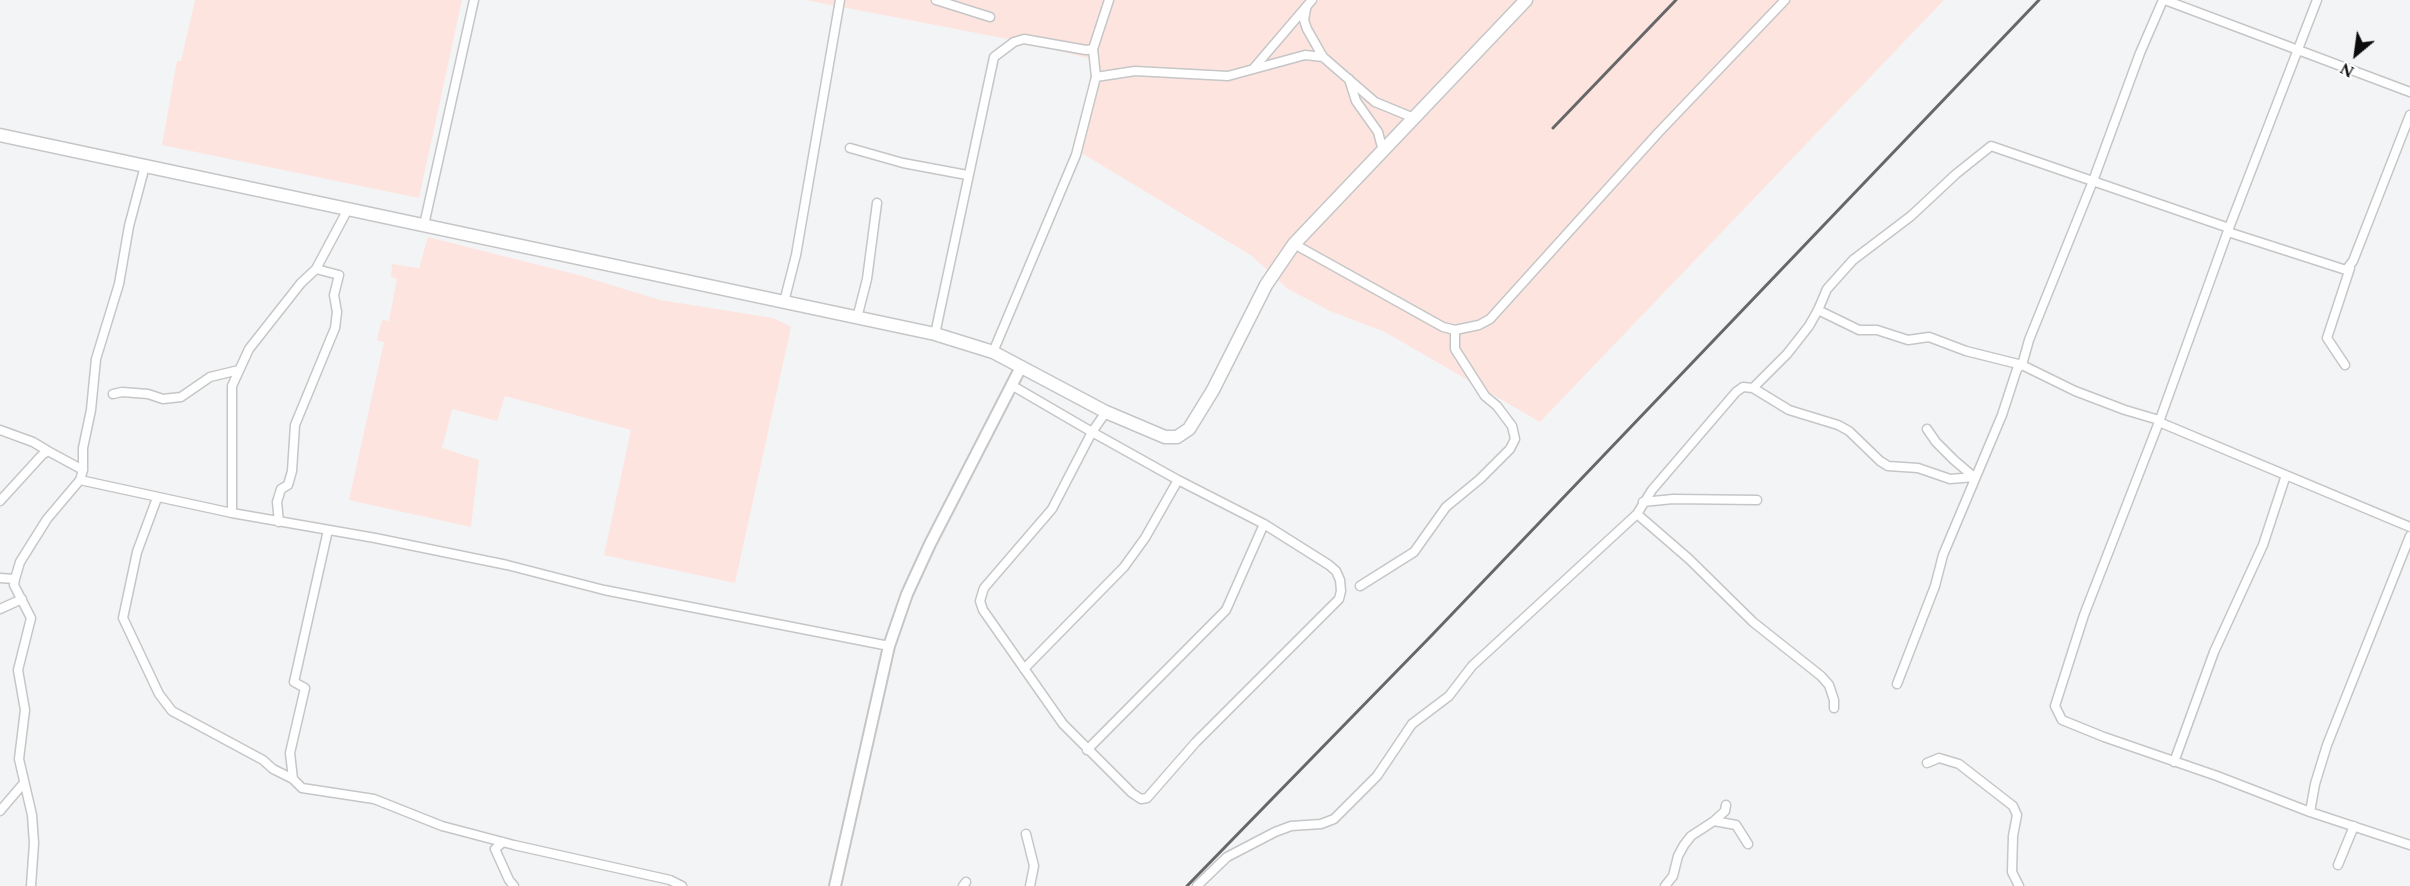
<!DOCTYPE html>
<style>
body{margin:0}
#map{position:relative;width:2410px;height:886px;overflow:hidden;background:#f3f4f6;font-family:Spectral,serif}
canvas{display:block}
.north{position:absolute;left:2326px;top:24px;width:60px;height:60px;-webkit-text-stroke:4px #fff;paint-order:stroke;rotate:209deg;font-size:16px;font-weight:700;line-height:24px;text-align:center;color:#0c0c0d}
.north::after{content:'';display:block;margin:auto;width:21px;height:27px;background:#0c0c0d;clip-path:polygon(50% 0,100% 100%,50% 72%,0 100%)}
</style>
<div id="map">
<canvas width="2410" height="886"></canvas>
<div class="north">N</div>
</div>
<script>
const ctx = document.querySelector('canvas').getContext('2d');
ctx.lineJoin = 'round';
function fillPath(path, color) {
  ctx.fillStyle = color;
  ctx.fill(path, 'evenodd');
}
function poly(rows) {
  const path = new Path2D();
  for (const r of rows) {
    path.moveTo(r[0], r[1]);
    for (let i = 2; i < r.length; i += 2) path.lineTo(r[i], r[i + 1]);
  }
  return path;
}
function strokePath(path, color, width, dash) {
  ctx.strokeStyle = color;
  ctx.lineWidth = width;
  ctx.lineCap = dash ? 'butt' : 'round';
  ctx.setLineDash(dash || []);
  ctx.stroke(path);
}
fillPath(poly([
 [195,0,462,0,419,198,162,145,177,61,181,61],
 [806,0,1944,0,1540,422,1385,332,1330,311,1288,289,1252,256,1075,149,1089,104,1091,59,1023,42],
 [428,237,582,276,660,300,773,318,791,327,735,583,604,555,631,430,505,396,497,421,452,409,442,448,479,460,471,527,349,500,384,342,377,340,382,320,389,321,397,279,391,277,392,264,419,268]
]), '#fee4de');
const minor = poly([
 [936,0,990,17],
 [2165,0,2410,92],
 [2317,0,2229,228,2159,422,2084,615,2055,706,2062,720,2104,737,2217,776,2310,812,2410,845],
 [1306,9,1304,20,1307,29,1323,57],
 [1253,69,1312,0],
 [1096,77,1093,49,1109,0],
 [1349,79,1356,101,1378,132,1383,151],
 [850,148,903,163,967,175],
 [424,225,474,0],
 [2228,232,2346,270,2353,261,2410,115],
 [1294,244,1443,327,1455,330,1479,325,1490,319,1658,133,1785,0],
 [784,302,796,255,840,0],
 [1818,310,1827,289,1853,260,1911,216,1956,174,1991,146,2229,228],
 [857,318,867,279,877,203],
 [935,334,994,57,1014,42,1024,39,1086,50,1093,49],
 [993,352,1076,155,1096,77,1135,71,1228,76,1305,55,1323,57,1375,102,1414,118],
 [2345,365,2327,338,2350,268],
 [1013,386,1092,432,1178,480,1264,524,1329,565,1336,571,1340,580,1341,591,1339,599,1196,742,1147,798,1141,799,1132,793,1063,724,983,610,980,601,984,588,1052,509,1092,432,1106,412],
 [1753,388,1787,354,1809,326,1818,310,1859,330,1877,330,1908,340,1929,337,1966,351,2022,365,2075,391,2125,410,2159,420],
 [113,394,122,392,148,394,163,399,181,397,210,377,239,370],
 [2159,422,2410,527],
 [0,430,33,442,48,451],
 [80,480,232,513,375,538,507,565,604,590,889,646],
 [157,498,137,552,123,618,159,694,172,711,263,760,273,769,293,779,302,788,374,799,442,826,514,845,670,880,682,886],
 [0,501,42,455,48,451,83,470],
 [1643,502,1673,499,1757,500],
 [232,513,232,386,249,349,301,283,316,269,348,209],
 [1637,514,1689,559,1753,622,1821,676,1829,685,1834,700,1834,708],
 [279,522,277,502,281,489,288,485,292,471,295,425,335,328,337,312,334,295,339,275,316,269],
 [0,578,15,579],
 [1360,586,1414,552,1446,507,1480,479,1510,449,1515,439,1512,426,1497,406,1485,396,1455,349,1455,330],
 [0,609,22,599],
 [1024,669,1124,567,1145,538,1178,480],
 [1897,684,1935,586,1943,555,2002,415,2017,369,2022,365,2029,340,2093,181,2140,53,2163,0],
 [1087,750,1226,610,1264,524],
 [2174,762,2214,652,2263,545,2286,475],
 [1927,763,1939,758,1959,764,2013,806,2017,815,2013,836,2012,872,2019,886],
 [293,779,290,753,305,688,294,682,328,530],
 [0,811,23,784],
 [2310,812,2315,784,2327,745,2410,536],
 [1714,821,1725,811,1726,805],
 [1026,834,1034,866,1030,886],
 [503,842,495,849,509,880,514,886],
 [2338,865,2354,826],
 [31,886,34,843,32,815,19,759,25,710,18,670,31,618,14,585,15,579,20,562,47,519,80,480,83,470,83,448,91,410,96,359,119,284,129,226,145,166],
 [963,886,966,882],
 [1197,886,1227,857,1275,832,1291,826,1321,824,1334,819,1377,776,1412,724,1449,696,1472,666,1637,514,1652,490,1736,392,1743,387,1753,388,1789,410,1838,425,1849,431,1880,461,1888,466,1918,468,1950,479,1974,477,1954,460,1936,442,1927,429],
 [1665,886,1673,876,1678,856,1684,845,1691,836,1714,821,1736,825,1748,844]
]);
const tertiary = poly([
 [835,886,889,646,907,594,930,544,1021,367]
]);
const secondary = poly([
 [0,135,935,334,993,352,1106,412,1165,437,1177,437,1189,429,1213,390,1266,285,1294,244,1526,0]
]);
strokePath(minor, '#c5c6c7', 11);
strokePath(tertiary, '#c5c6c7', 14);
strokePath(secondary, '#c5c6c7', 15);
strokePath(minor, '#fff', 8);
strokePath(tertiary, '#fff', 10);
strokePath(secondary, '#fff', 12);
strokePath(poly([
 [1553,128,1676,0],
 [1187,886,1431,636,2039,0]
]), '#676769', 3);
</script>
